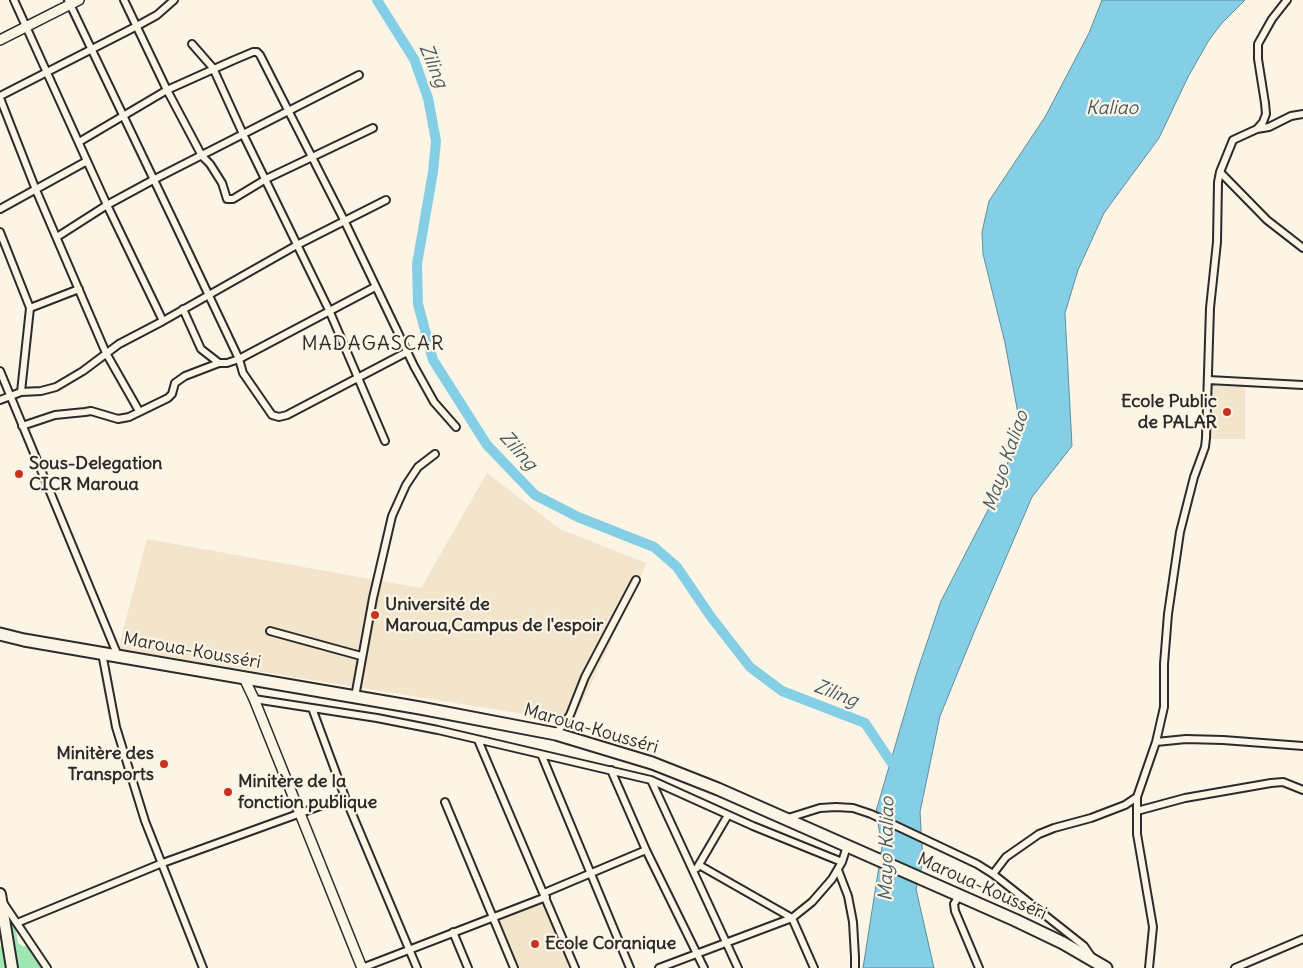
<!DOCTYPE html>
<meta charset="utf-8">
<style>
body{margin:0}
canvas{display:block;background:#fcf5e5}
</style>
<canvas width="1303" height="968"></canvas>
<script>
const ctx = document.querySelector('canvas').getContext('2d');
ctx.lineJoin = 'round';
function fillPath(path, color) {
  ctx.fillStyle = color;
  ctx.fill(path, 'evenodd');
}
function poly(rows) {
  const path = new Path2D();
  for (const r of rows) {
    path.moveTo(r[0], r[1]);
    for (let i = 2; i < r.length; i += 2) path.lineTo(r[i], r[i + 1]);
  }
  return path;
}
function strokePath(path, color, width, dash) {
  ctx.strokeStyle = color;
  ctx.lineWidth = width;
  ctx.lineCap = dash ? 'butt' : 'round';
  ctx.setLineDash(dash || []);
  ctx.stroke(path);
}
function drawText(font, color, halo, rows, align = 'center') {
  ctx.font = font + ' Delius,sans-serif';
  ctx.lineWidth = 4.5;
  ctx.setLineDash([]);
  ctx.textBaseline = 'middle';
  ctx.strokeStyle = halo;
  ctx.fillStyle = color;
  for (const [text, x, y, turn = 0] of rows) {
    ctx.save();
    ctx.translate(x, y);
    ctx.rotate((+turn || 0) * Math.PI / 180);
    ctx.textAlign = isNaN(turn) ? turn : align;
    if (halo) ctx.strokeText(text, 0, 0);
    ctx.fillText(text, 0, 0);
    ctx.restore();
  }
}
fillPath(poly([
 [1208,386,1245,386,1245,439,1208,439],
 [487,473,560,529,646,563,639,582,573,722,120,649,120,642,147,539,421,588],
 [544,900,573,968,517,968,497,920]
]), '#f3e4cc');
fillPath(poly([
 [5,900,15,913,15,924,18,943,24,947,31,940,41,951,43,968,0,968,0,946,1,946,0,904]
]), '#a0e6b3');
const water = poly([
 [1102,0,1245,0,1222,23,1209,40,1188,77,1159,138,1104,213,1078,270,1065,313,1072,446,1032,497,975,630,940,716,920,812,923,862,916,889,934,968,863,968,882,847,876,811,916,675,941,601,990,506,1021,430,1005,343,983,254,982,232,989,201,1045,117,1089,33,1102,0]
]);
fillPath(water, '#85cfe6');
strokePath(water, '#618d9b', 1);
strokePath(poly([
 [377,0,414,59,428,98,436,141,433,172,417,264,418,304,433,360,487,445,535,495,578,517,654,547,677,567,711,617,750,667,782,691,865,723,891,762]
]), '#85cfe6', 10);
const street = poly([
 [14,0,107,205,163,321],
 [68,0,176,226,239,359,243,373,272,415,279,417,287,415,407,352],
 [124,0,167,90,202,156,210,164,222,183,227,199,233,199,266,179,373,128],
 [192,44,213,68,243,134,329,310,385,441],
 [0,96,137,26,157,15,174,0],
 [0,98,36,190,106,353,139,411],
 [1257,129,1269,127,1291,116,1303,114],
 [79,142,167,90,234,60,253,52,257,52,260,55,344,220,414,366,434,402,456,427],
 [1220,172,1267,220,1303,248],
 [0,209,87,161],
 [0,232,30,308,21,392,0,400],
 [57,237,107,205,153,180,359,75],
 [30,308,79,289],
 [183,309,201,349,219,363,227,363,239,359,375,287],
 [0,371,118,656],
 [1208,380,1303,385],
 [21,392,41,391,56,387,83,371,119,344,163,321,297,245,386,200],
 [22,426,55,415,85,412,91,411,118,419,129,417,168,398,172,394,175,383,185,376,219,363],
 [270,631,361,656],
 [102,653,116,727,145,821,203,968],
 [355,697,373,598,392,516,406,485,418,467,435,454],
 [254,699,377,718,438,730,651,780,753,826,842,862],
 [312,708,345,797,417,968],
 [556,734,570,715,585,677,636,580],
 [478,740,575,968],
 [1156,742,1186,739,1223,740,1303,746],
 [542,756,630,968],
 [611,770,646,850,704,968],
 [651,780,738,968],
 [1137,797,1137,834,1153,927,1149,968],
 [445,802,514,968],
 [1137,811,1185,798,1271,783,1283,782,1303,790],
 [785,819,820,808,836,807,853,808,871,814,977,864,993,874,1084,946,1093,959],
 [699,865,792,918,814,968],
 [697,868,728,815],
 [838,870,848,896,853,922,855,957,855,968],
 [993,874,1006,857,1039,834,1054,828,1091,818,1125,805,1137,797,1156,742,1164,707,1164,664,1168,614,1180,532,1194,477,1205,447,1206,438,1210,308,1217,242,1218,182,1220,172,1233,140,1257,129,1263,122,1266,114,1265,103,1258,59,1258,44,1272,19,1287,0],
 [544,893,646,850],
 [959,896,954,904,955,911,979,968],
 [4,904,47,968],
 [17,923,160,864,345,797],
 [453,932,468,968],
 [362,968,546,897],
 [659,968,792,918,812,902,832,879,842,862,847,846],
 [1235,968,1303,939]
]);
const secondary = poly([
 [0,40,79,0],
 [244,678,254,699,362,968]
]);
const primary = poly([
 [0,894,12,968]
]);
const highway = poly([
 [0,634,24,640,420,708,556,734,652,763,718,789,1015,920,1063,943,1106,968]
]);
strokePath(street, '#2b2b2b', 10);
strokePath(secondary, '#2b2b2b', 12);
strokePath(primary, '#2b2b2b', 14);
strokePath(highway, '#2b2b2b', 15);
strokePath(street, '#fcf5e5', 6);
strokePath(secondary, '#fcf5e5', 9);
strokePath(primary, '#fcf5e5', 10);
strokePath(highway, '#fcf5e5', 11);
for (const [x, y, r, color] of [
 [1227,412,5,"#c8321e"],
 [19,474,5,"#c8321e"],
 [375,615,5,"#c8321e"],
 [164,764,5,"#c8321e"],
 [228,792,5,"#c8321e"],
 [535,944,5,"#c8321e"]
]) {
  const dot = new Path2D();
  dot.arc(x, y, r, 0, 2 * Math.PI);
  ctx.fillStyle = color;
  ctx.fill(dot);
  strokePath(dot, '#fcf5e5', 2);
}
drawText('bold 18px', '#2b2b2b', '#fcf5e5', [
 ["Ecole Public",1217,402,"right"],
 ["de PALAR",1217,423,"right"],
 ["Sous-Delegation",29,464],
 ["CICR Maroua",29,485],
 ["Université de",385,605],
 ["Maroua,Campus de l'espoir",385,626],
 ["Minitère des",154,754,"right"],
 ["Transports",154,775,"right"],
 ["Minitère de la",238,782],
 ["fonction publique",238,803],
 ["Ecole Coranique",545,944]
], 'left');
drawText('18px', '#2b2b2b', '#fcf5e5', [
 ["Maroua-Kousséri",192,651,10],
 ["Maroua-Kousséri",591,729,16],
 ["Maroua-Kousséri",982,887,24]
]);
drawText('italic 19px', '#465c63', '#fcf5e5', [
 ["Ziling",433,66,67],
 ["Kaliao",1112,109],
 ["Ziling",518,451,48],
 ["Mayo Kaliao",1006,461,-71],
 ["Ziling",836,694,21],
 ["Mayo Kaliao",887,849,-89]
]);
ctx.letterSpacing = '1px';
drawText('20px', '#2b2b2b', '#fcf5e5', [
 ["MADAGASCAR",373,344]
]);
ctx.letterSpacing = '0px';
</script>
